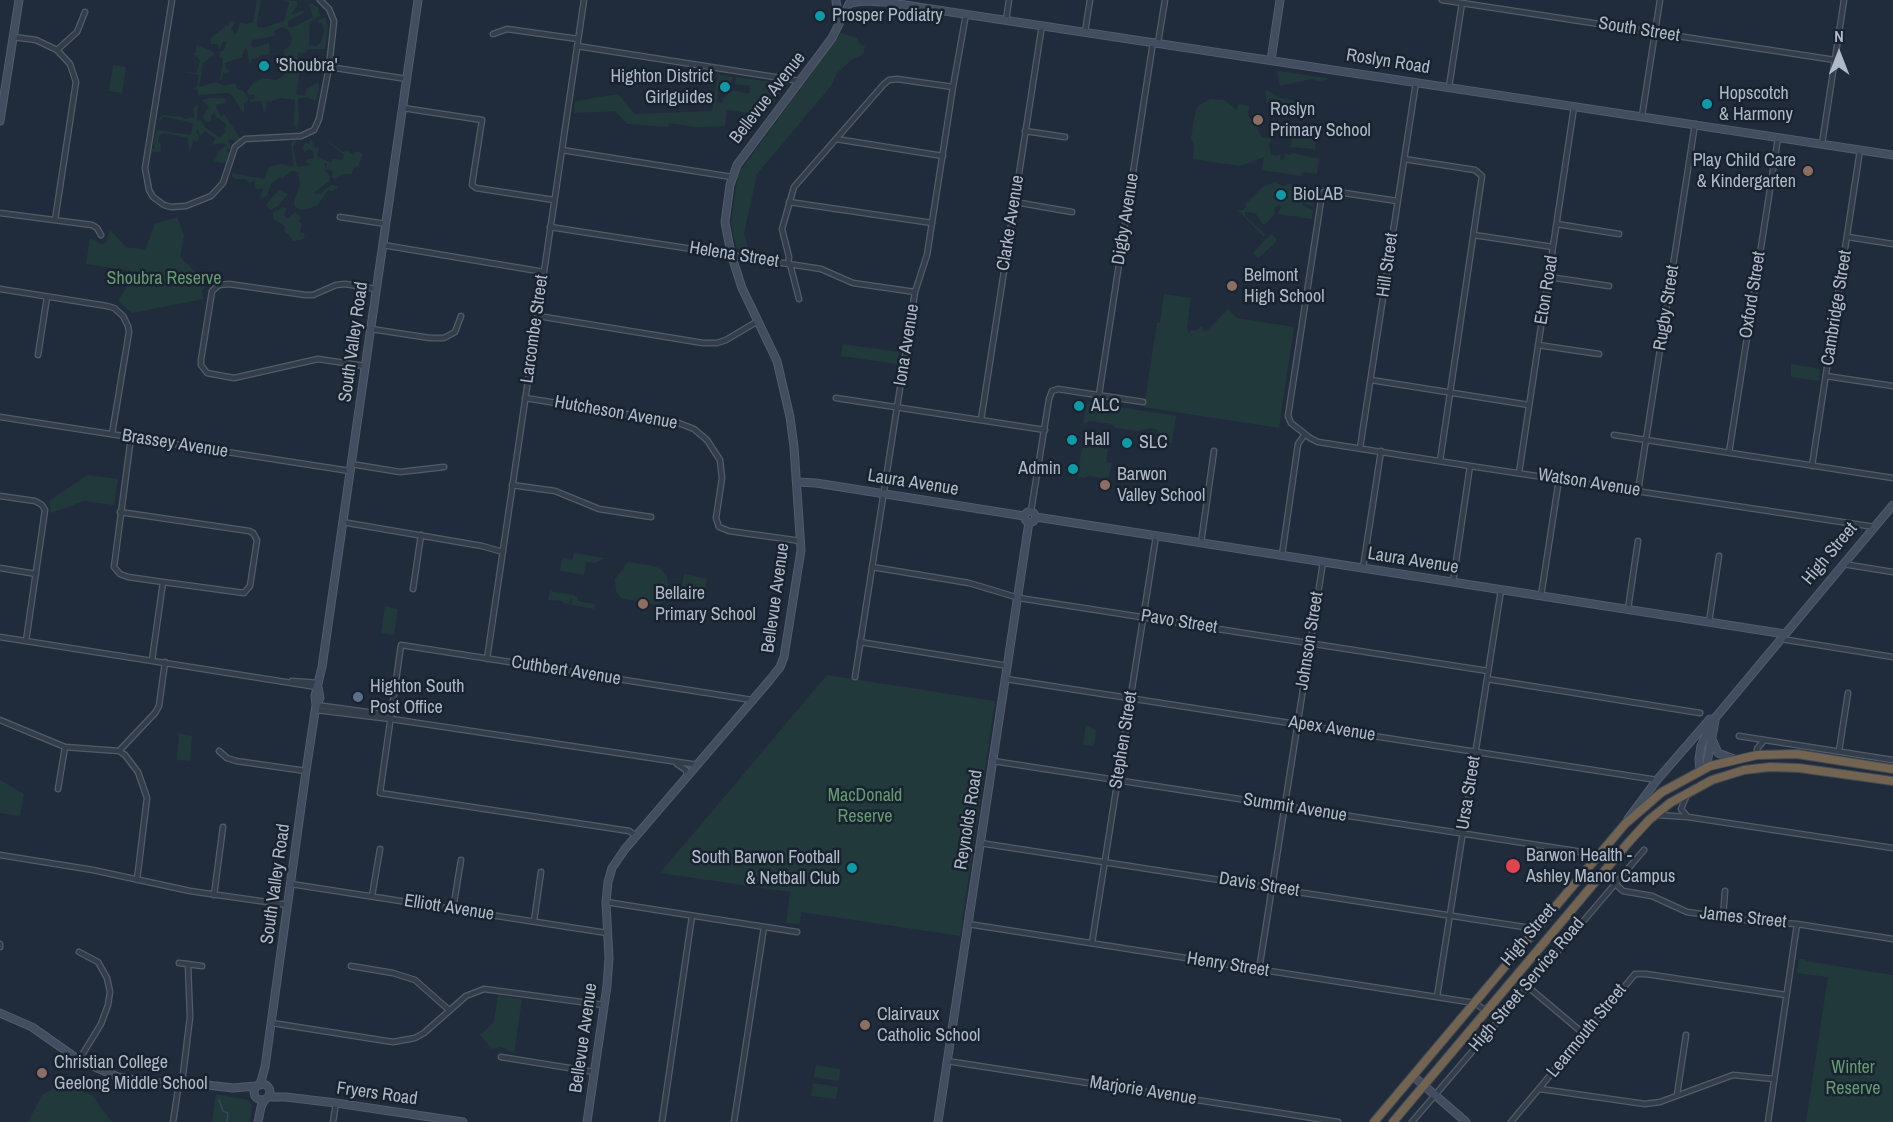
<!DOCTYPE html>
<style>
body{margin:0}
#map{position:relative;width:1893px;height:1122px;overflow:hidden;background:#202c3b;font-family:"Archivo Narrow",sans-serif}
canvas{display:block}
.north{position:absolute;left:1809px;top:24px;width:60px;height:60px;-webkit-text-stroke:4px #192330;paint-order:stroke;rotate:0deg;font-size:16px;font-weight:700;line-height:24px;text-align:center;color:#afb9c7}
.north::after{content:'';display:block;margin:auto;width:21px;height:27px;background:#afb9c7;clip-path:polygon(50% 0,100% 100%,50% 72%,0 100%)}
</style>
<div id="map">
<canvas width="1893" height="1122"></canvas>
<div class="north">N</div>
</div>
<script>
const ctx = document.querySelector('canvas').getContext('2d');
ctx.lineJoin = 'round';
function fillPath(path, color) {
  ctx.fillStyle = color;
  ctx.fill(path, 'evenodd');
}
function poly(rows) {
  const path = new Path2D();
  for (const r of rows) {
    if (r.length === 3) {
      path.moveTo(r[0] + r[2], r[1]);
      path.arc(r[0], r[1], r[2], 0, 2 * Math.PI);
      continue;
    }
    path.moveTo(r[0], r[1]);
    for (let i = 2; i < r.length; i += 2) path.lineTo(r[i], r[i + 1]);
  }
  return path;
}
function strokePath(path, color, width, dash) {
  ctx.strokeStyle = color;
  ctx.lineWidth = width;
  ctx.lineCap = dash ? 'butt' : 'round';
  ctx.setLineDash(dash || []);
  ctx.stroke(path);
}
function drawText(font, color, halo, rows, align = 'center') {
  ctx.font = font + ' "Archivo Narrow",sans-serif';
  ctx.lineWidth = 5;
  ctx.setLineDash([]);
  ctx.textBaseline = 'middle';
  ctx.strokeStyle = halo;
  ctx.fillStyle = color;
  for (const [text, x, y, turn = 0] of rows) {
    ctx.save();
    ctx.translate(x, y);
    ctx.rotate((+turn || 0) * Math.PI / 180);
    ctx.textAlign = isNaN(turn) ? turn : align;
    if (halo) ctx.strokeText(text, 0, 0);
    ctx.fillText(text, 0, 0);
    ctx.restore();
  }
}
fillPath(poly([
 [256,0,261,0,257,22,258,27,263,28,284,21,289,4,289,2,282,0,297,1,297,6,291,15,303,10,304,13,288,21,288,27,290,26,291,28,313,17,309,5,310,3,318,7,318,11,321,15,310,22,309,45,316,46,321,43,324,32,322,23,318,23,318,20,325,17,328,26,325,49,314,49,307,50,305,53,298,53,298,62,295,71,300,70,296,94,305,96,306,89,319,82,319,87,316,101,307,97,298,99,299,119,297,130,294,125,295,100,280,98,270,102,267,100,265,112,264,112,261,101,250,102,250,99,254,99,255,94,249,95,247,91,253,83,262,78,276,80,282,77,285,73,283,65,286,58,283,51,290,45,292,39,288,30,282,27,274,31,275,36,252,40,251,45,253,48,269,43,270,53,268,55,261,54,258,58,252,59,251,63,249,62,247,49,245,48,242,57,225,63,226,68,230,71,226,73,223,72,222,80,220,79,223,59,219,57,220,52,224,50,227,42,224,41,219,50,218,44,211,44,211,38,226,26,229,26,229,21,236,22,231,29,236,35,240,23,247,24,253,22,257,2],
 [841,33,857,38,861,45,865,46,863,54,851,60,837,73,831,86,757,174,744,233,749,251,739,250,736,246,731,223,738,174],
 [197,45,214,52,212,56,203,63,199,87,216,82,224,86,235,83,237,89,243,91,249,99,244,104,244,114,232,95,227,93,198,95,198,90,192,89,197,87,199,75,178,71,196,73,200,61,196,56,192,54,195,53],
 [113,65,126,67,122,93,109,91],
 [1277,71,1328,78,1327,80,1318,81,1312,79,1280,86],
 [718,74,733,77,731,83,719,82,717,102,722,103,723,98,734,90,749,94,750,86,735,84,736,77,784,84,785,87,764,115,727,110,725,126,695,127,669,123,668,127,627,124,615,111,574,113,575,101,618,94,635,114,712,111],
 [1267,90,1280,98,1305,103,1305,110,1267,103,1265,91],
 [211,98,224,98,226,100,225,103,216,105,217,109,221,116,224,114,241,139,238,142,230,139,228,142,233,147,227,150,229,154,226,162,221,163,214,161,220,150,227,145,221,143,212,145,215,138,205,131,201,136,197,129,196,132,199,137,197,143,194,139,191,149,189,149,188,138,164,133,160,135,158,142,160,143,161,151,150,153,151,149,155,148,153,142,157,130,191,135,193,124,190,122,163,117,159,122,160,117,163,115,181,117,185,119,194,117,194,113,192,110,198,103,197,120,198,121,201,120,205,127,220,138,226,131,224,130,226,125,224,122,216,117,214,113,211,115,211,120,207,122,202,117,209,107,202,100],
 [1210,99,1224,100,1237,110,1238,104,1249,106,1248,116,1254,122,1262,138,1273,137,1269,144,1271,155,1277,156,1281,154,1280,159,1278,159,1284,160,1285,154,1291,155,1292,153,1319,159,1317,174,1302,172,1301,176,1262,170,1264,157,1240,166,1193,159,1194,146,1191,138,1195,113,1198,106],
 [1292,135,1316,136,1315,149,1291,147],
 [322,137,343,152,348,151,353,155,357,151,363,154,358,166,353,169,352,174,342,174,336,179,332,177,333,171,326,170,327,164,324,162,326,170,325,171,330,176,330,181,313,193,320,194,331,185,337,186,337,188,333,191,328,190,317,206,303,210,295,207,294,202,300,183,298,172,291,171,282,179,280,177,271,184,267,196,264,198,260,197,263,188,257,189,254,186,255,183,253,181,249,183,246,179,236,179,232,176,232,173,264,179,268,168,272,166,282,164,294,167,291,143,294,140,297,142,293,146,297,167,310,165,312,164,307,163,306,160,314,158,313,151,309,149,304,152,303,147,305,142,310,145,309,139,312,141,315,148,319,146,317,156,331,163,333,159,341,160,343,158,344,155],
 [1275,182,1283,186,1289,184,1302,186,1309,192,1316,192,1313,206,1303,203,1302,205,1313,210,1312,219,1278,214,1281,207,1279,205,1275,207,1274,215,1266,224,1263,224,1255,213,1245,212,1245,215,1249,220,1265,234,1264,237,1238,210,1243,210,1246,207,1245,205,1263,187],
 [280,190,288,194,278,206,270,210,266,205,274,195],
 [283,207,287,208,284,216,287,219,295,212,301,218,299,221,302,224,300,233,303,233,305,237,301,240,292,241,292,238,284,231,285,226,273,219,273,213],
 [177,217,184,235,180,257,208,284,202,291,203,299,132,313,118,301,136,272,86,264,90,238,101,244,106,243,110,230,126,247,145,250,155,224],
 [1271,234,1276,238,1276,242,1258,258,1253,253],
 [1164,294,1191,298,1187,327,1189,334,1191,330,1195,331,1202,326,1204,331,1208,330,1228,309,1237,318,1294,327,1279,428,1144,407,1157,323,1160,323],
 [843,344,899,352,897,364,841,356],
 [1791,364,1820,369,1819,381,1791,377],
 [1087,402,1176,416,1172,443,1169,443,1166,438,1160,437,1158,430,1151,428,1138,431,1115,428,1112,424,1090,421,1083,424],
 [1085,445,1108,449,1106,462,1112,463,1108,479,1089,476,1083,478,1078,476,1081,452],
 [88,475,118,479,114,505,84,501,51,513,49,501],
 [574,553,605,558,595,563,586,562,584,575,560,571,562,558,572,560],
 [628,562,654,566,661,569,667,577,669,590,667,599,662,603,656,605,621,598,616,592,615,579],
 [684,574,707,579,704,591,682,586],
 [550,591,573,595,578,597,578,601,595,604,594,609,572,605,572,599,570,599,569,604,563,603,563,601,548,600],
 [385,606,398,609,394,635,381,633],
 [827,675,995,701,960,936,801,912,800,924,786,923,790,892,660,873],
 [1086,725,1096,730,1094,746,1083,745],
 [179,733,192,736,190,761,177,760],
 [0,780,24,794,20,816,0,813],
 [1799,959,1805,959,1805,961,1893,975,1893,1122,1806,1122,1828,977,1797,973],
 [498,995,522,999,514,1053,501,1047,492,1049,480,1035,494,1022],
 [816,1065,840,1069,839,1081,814,1077],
 [63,1083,92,1095,112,1122,28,1122,42,1095],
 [813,1083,838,1087,836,1099,811,1096],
 [216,1094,248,1100,252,1105,250,1122,212,1122]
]), '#22393c');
strokePath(poly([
 [219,1100,223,1111,228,1113,227,1122]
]), '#324764', 1.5);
const street = poly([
 [172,0,145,168,149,190,153,197,164,205,171,207,186,206,211,196,223,183,235,147,245,139,301,136,314,130,319,119,329,67,407,79],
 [320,0,329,9,334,21,329,67],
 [1442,0,1835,60],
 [1006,20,1009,0],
 [1085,32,1090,0],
 [493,34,507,29,578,39],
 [13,37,36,40,57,50,70,64,76,82,55,220],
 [1158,43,1165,0],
 [577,46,800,81],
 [57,50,77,32,85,12],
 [1449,87,1462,3],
 [403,108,482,120,473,178,472,185,476,188,554,200],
 [1642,116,1660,0],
 [1025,131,1065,137],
 [836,139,943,156],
 [1822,144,1844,0],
 [562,150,732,177],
 [1404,159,1475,170,1482,176,1440,461],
 [1397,201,1331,191,1324,192,1322,194,1288,416,1291,423,1310,438,1318,442,1470,466,1875,527],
 [789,202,932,223],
 [1015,202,1072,212],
 [0,213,92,225,97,228,101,235],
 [340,217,386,224],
 [1557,224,1619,234],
 [550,227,821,269,853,283,915,292],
 [1474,235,1553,247],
 [1848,237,1893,244],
 [383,245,544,272],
 [788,264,789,257,782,229,794,187,884,84,889,80,897,79,953,87],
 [790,264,799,299],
 [1549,277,1609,286],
 [0,289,107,306,114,308,123,316,128,326,129,332,112,434],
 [538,316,703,343,717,343,726,340,758,321],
 [371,329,430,338,444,338,455,332,461,316],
 [1538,345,1599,354],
 [38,355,47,297],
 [365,366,318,359,234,378,207,373,201,365,201,360,212,291,219,285,229,284,305,295,313,295,336,285,345,284,376,289],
 [1826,376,1893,386],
 [1371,380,1529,405],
 [1099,395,1153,42],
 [525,398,676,422,694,429,707,440,720,460,722,478,716,518,719,527,729,531,801,541],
 [836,398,1045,430],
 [0,417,350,471],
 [981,420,1042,25],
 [1614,435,1893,478],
 [131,437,114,567,120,574,128,577,163,582],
 [1360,448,1416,82],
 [1729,453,1778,138],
 [351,464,400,472,444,467],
 [1812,466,1860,150],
 [1519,473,1574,107],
 [512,485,555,491,599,509,651,517],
 [1638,491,1695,124],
 [0,496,35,501,42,505,45,510,26,641],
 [1031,511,1049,399,1052,391,1058,389,1143,402],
 [120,512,249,531,253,533,257,540,250,586,244,593,163,582,152,660],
 [342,522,482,546,503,552],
 [1201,543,1214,451],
 [1282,555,1298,444,1305,434],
 [1843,564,1893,572],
 [872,567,969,583,1019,598,1488,671],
 [0,568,36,574],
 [1363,568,1381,451],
 [1453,582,1470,466],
 [413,589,421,535],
 [1541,596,1559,479],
 [1628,609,1638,541],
 [1709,622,1719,556],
 [0,637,317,687],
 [1781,639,1893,657],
 [860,642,1008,666],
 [487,659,584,0],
 [855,677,915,292,927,255,953,87,966,14],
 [1006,679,1657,780],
 [1487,679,1700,713],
 [292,681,319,683],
 [316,705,382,714,391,719],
 [316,710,391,719,698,765],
 [0,720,65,747,119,751,155,713,159,706,165,662],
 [1739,736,1893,760],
 [119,751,125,755,138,772,147,798,137,880],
 [219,751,227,758,236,761,306,771],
 [1839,751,1848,693],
 [1757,755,1757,749,1764,740],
 [993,761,1576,851,1589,855,1595,860],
 [677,764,686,770,687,777],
 [58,789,65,747],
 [1657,815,1688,817,1893,848],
 [1686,815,1681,809,1686,797],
 [637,836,629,831,380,793,401,645,752,700],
 [980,843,1537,929],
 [0,855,93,870,190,891,288,905],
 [1603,872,1623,891,1652,896,1687,912,1752,921,1797,924,1893,939],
 [291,884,607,933],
 [214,895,223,827],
 [372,896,380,849],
 [606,902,797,932],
 [453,909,461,860],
 [1723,917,1725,891],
 [534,921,541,872],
 [968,924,1475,1003,1486,1011],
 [1092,943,1156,536],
 [0,944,0,947],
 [179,963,202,966],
 [351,966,393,973,415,980,449,1010],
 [1259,970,1323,562],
 [1527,986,1584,1034],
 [1437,997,1501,590],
 [272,1023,393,1042,415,1038,424,1033,466,996,484,989,604,1005],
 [501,1057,594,1072],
 [79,1060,101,1024,108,1005,110,992,107,978,98,962,79,952],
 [947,1061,1338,1122],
 [182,1083,190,1017,188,964],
 [1540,1089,1645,1104,1660,1102,1733,1075,1774,1079],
 [1677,1095,1686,1035],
 [173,1122,179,1083],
 [333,1122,336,1103],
 [662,1122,692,916],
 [734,1122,764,927],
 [1412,1122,1644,850],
 [1511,1122,1635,974,1646,974,1786,995],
 [1768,1122,1797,924]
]);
const secondary = poly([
 [836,1,839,20],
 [850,3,863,1,885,2,1893,155],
 [1271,60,1280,0],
 [0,121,19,0],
 [797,482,816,483,1024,516],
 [1030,517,5.5],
 [1036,517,1785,634],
 [316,705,315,696,322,667,418,0],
 [1712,739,1718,753,1734,759],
 [1706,768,1715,721],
 [1700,771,1699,759,1701,746,1711,723,1893,505],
 [1628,819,1657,780,1710,719],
 [0,1013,32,1027,79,1060,118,1077,154,1083,191,1083,233,1088,256,1086],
 [1413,1076,1466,1122],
 [262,1092,8],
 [260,1085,265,1067,306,771,316,705,320,698,318,687],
 [268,1097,286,1097,336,1103,463,1122],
 [258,1122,261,1107,265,1099],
 [587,1122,607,986,609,958,606,902,608,882,612,868,625,849,769,681,780,667,784,657,801,550,794,447,790,417,777,361,742,288,731,254,725,222,730,185,737,165,832,38,849,4],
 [938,1122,1029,522]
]);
const highway = poly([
 [1374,1122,1625,824,1662,792,1710,766,1757,755,1797,754,1893,769],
 [1393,1122,1628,843,1649,820,1670,803,1712,780,1744,770,1770,767,1799,768,1893,781]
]);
strokePath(street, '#525c69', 7);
strokePath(secondary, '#525c69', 9);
strokePath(highway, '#3f4956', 10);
strokePath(street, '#343e4b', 4.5);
strokePath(secondary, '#424d5f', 7);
strokePath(highway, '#726450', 8);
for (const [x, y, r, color] of [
 [820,16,6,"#0f9aa8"],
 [264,66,6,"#0f9aa8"],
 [725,87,6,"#0f9aa8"],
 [1707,104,6,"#0f9aa8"],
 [1258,120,6,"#8d6e63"],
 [1808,171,6,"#8d6e63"],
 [1281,195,6,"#0f9aa8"],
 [1232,286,6,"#8d6e63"],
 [1079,406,6,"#0f9aa8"],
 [1072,440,6,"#0f9aa8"],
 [1127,443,6,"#0f9aa8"],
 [1073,469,6,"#0f9aa8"],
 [1105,485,6,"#8d6e63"],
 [643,604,6,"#8d6e63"],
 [358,697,6,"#5c6f8a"],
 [1513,866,8,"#e0444e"],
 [852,868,6,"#0f9aa8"],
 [865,1025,6,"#8d6e63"],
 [42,1073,6,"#8d6e63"]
]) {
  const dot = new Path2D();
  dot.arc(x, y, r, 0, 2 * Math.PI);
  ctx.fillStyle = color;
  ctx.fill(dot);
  strokePath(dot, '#192330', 2);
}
drawText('18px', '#afb9c7', '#192330', [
 ["Prosper Podiatry",832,16],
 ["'Shoubra'",276,66],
 ["Highton District",713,77,"right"],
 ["Girlguides",713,98,"right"],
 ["Hopscotch",1719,94],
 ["& Harmony",1719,115],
 ["Roslyn",1270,110],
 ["Primary School",1270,131],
 ["Play Child Care",1796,161,"right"],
 ["& Kindergarten",1796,182,"right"],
 ["BioLAB",1293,195],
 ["Belmont",1244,276],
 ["High School",1244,297],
 ["ALC",1091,406],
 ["Hall",1084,440],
 ["SLC",1139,443],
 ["Admin",1061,469,"right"],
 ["Barwon",1117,475],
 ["Valley School",1117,496],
 ["Bellaire",655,594],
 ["Primary School",655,615],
 ["Highton South",370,687],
 ["Post Office",370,708],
 ["Barwon Health -",1526,856],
 ["Ashley Manor Campus",1526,877],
 ["South Barwon Football",840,858,"right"],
 ["& Netball Club",840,879,"right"],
 ["Clairvaux",877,1015],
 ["Catholic School",877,1036],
 ["Christian College",54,1063],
 ["Geelong Middle School",54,1084]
], 'left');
drawText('18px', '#afb9c7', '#192330', [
 ["South Street",1639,30,9],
 ["Roslyn Road",1388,62,9],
 ["Bellevue Avenue",768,98,-52],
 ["Digby Avenue",1126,219,-81],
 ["Clarke Avenue",1011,223,-81],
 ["Helena Street",734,255,9],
 ["Hill Street",1388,265,-82],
 ["Eton Road",1547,290,-81],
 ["Oxford Street",1753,295,-81],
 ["Rugby Street",1667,308,-81],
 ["Cambridge Street",1837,308,-81],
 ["Larcombe Street",535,329,-82],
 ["South Valley Road",354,342,-82],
 ["Iona Avenue",907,345,-81],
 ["Hutcheson Avenue",616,413,10],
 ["Brassey Avenue",175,444,9],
 ["Laura Avenue",913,483,9],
 ["Watson Avenue",1589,483,9],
 ["High Street",1830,554,-50],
 ["Laura Avenue",1413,561,9],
 ["Bellevue Avenue",776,598,-82],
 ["Pavo Street",1179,622,9],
 ["Johnson Street",1310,641,-81],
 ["Cuthbert Avenue",566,671,9],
 ["Apex Avenue",1332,729,9],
 ["Stephen Street",1124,740,-81],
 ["Ursa Street",1469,793,-81],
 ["Summit Avenue",1295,808,9],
 ["Reynolds Road",969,820,-81],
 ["South Valley Road",276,884,-82],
 ["Davis Street",1259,885,9],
 ["Elliott Avenue",449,908,9],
 ["James Street",1743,918,6],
 ["High Street",1529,935,-50],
 ["Henry Street",1228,965,9],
 ["High Street Service Road",1527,985,-50],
 ["Learmouth Street",1587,1031,-51],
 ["Bellevue Avenue",584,1038,-82],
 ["Marjorie Avenue",1143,1091,9],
 ["Fryers Road",377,1094,8]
]);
drawText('18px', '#649a70', '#192330', [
 ["Shoubra Reserve",164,279],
 ["MacDonald",865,796],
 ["Reserve",865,817],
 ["Winter",1853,1068],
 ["Reserve",1853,1089]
]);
</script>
